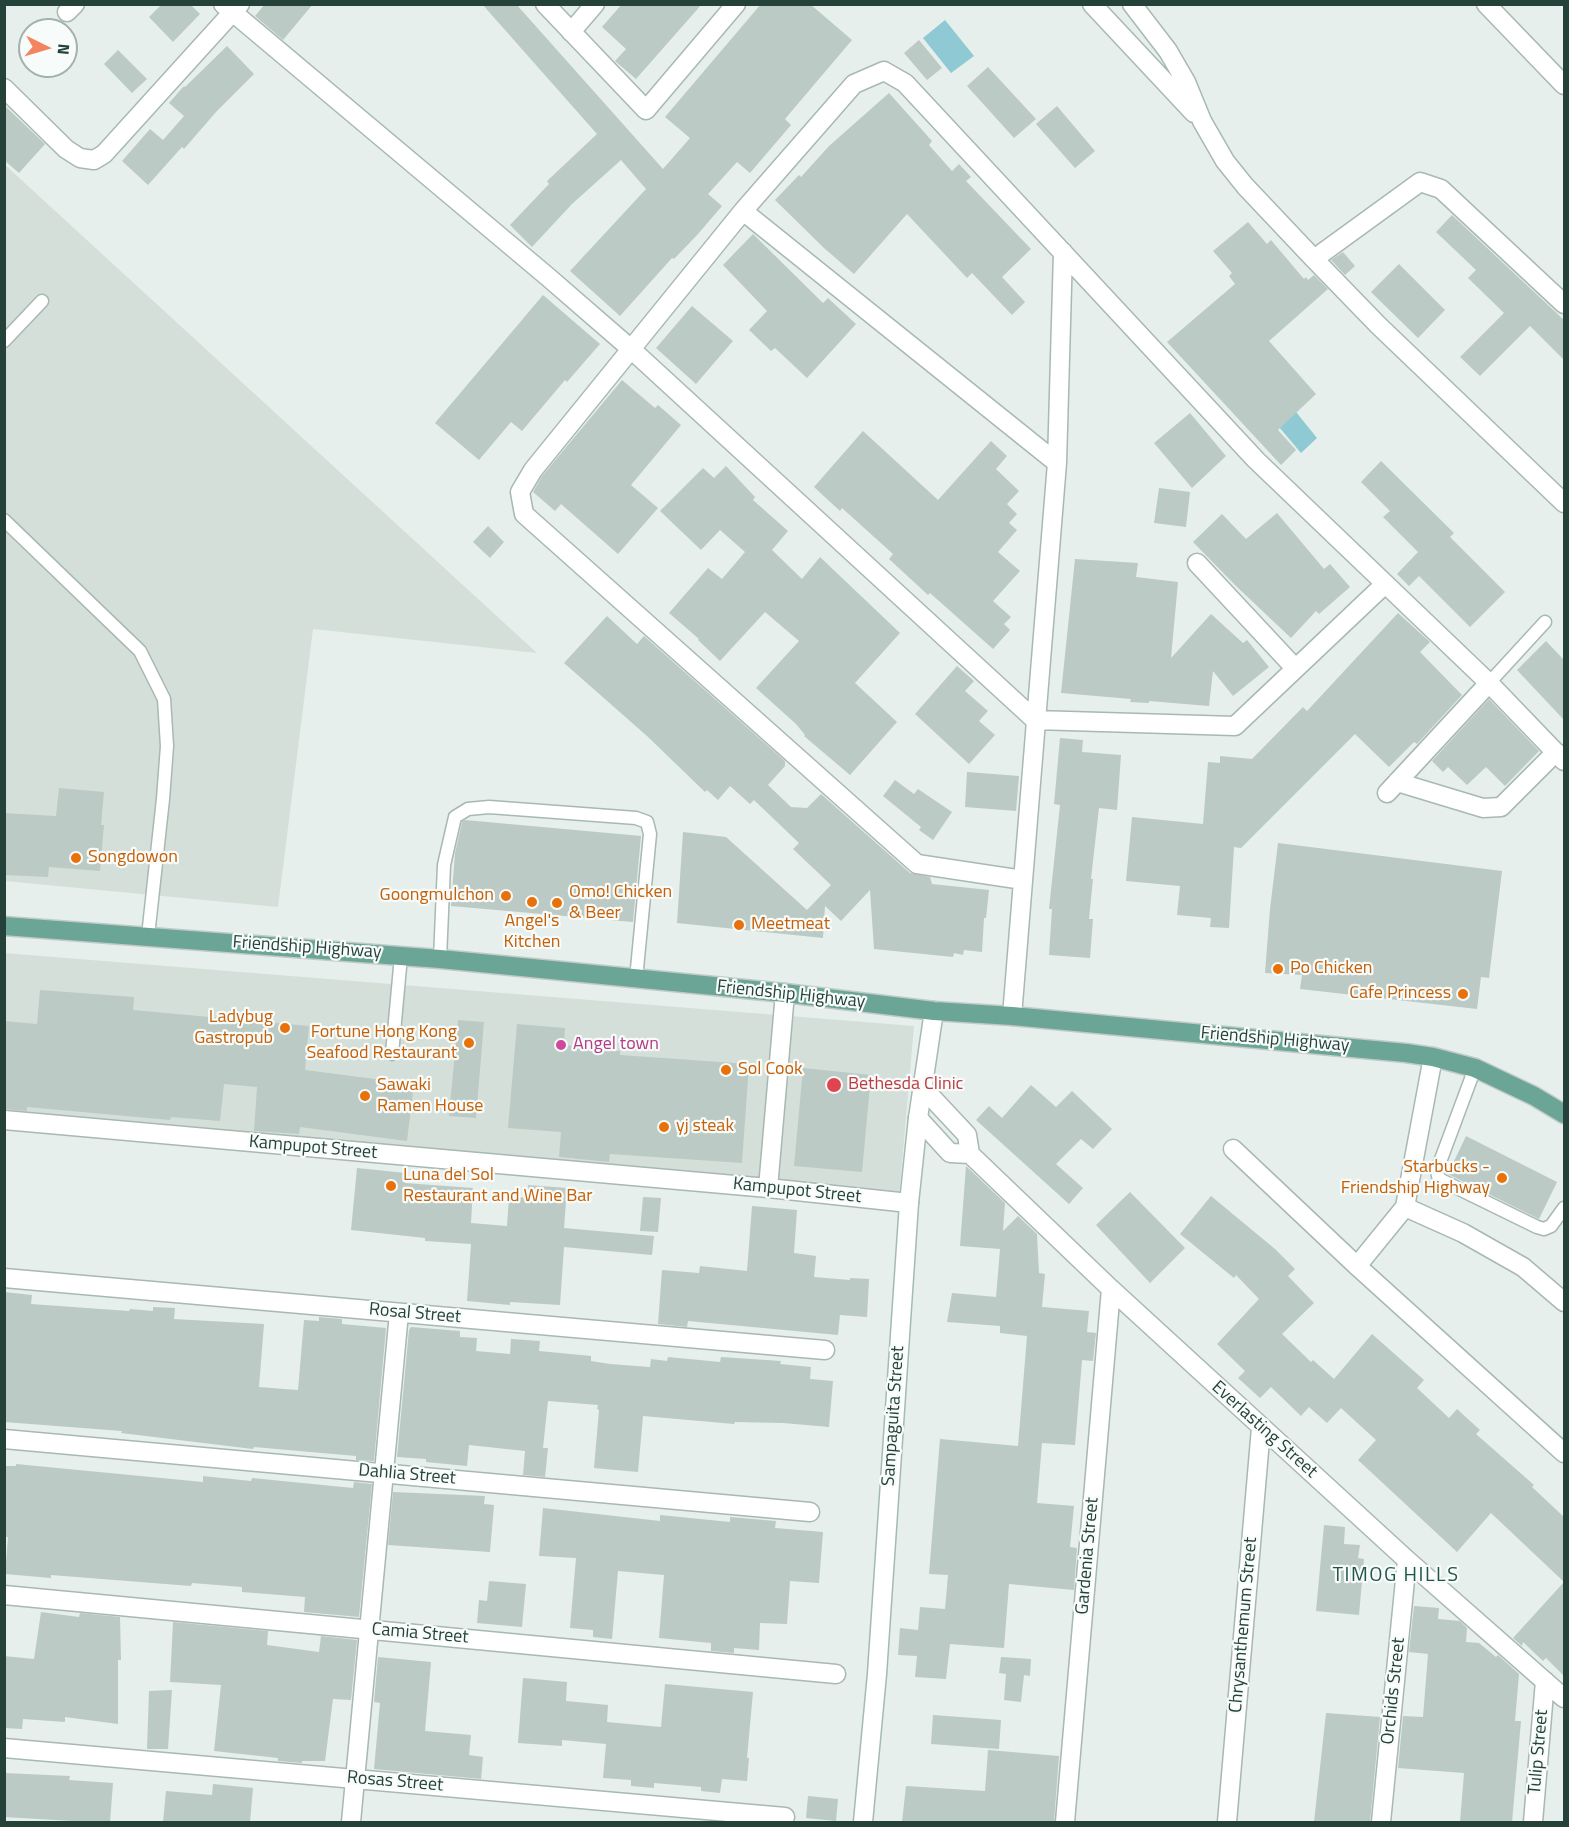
<!DOCTYPE html>
<style>
body{margin:0}
#map{position:relative;width:1569px;height:1827px;overflow:hidden;background:#e6efeb;font-family:"Titillium Web",sans-serif}
canvas{display:block}
.frame{position:absolute;inset:0;border:6px solid #24423a;pointer-events:none}
.north{position:absolute;left:18px;top:18px;width:60px;height:60px;box-sizing:border-box;background:#f7fbf9;border:2px solid #a3b1ad;border-radius:50%;rotate:95deg;font-size:16px;font-weight:700;line-height:24px;text-align:center;color:#24423a}
.north::after{content:'';display:block;margin:auto;width:21px;height:27px;background:#f4845f;clip-path:polygon(50% 0,100% 100%,50% 72%,0 100%)}
</style>
<div id="map">
<canvas width="1569" height="1827"></canvas>
<div class="frame"></div>
<div class="north">N</div>
</div>
<script>
const ctx = document.querySelector('canvas').getContext('2d');
ctx.lineJoin = 'round';
function fillPath(path, color) {
  ctx.fillStyle = color;
  ctx.fill(path, 'evenodd');
}
function poly(rows) {
  const path = new Path2D();
  for (const r of rows) {
    path.moveTo(r[0], r[1]);
    for (let i = 2; i < r.length; i += 2) path.lineTo(r[i], r[i + 1]);
  }
  return path;
}
function strokePath(path, color, width, dash) {
  ctx.strokeStyle = color;
  ctx.lineWidth = width;
  ctx.lineCap = dash ? 'butt' : 'round';
  ctx.setLineDash(dash || []);
  ctx.stroke(path);
}
function drawText(font, color, halo, rows, align = 'center') {
  ctx.font = font + ' "Titillium Web",sans-serif';
  ctx.lineWidth = 4.5;
  ctx.setLineDash([]);
  ctx.textBaseline = 'middle';
  ctx.strokeStyle = halo;
  ctx.fillStyle = color;
  for (const [text, x, y, turn = 0] of rows) {
    ctx.save();
    ctx.translate(x, y);
    ctx.rotate((+turn || 0) * Math.PI / 180);
    ctx.textAlign = isNaN(turn) ? turn : align;
    if (halo) ctx.strokeText(text, 0, 0);
    ctx.fillText(text, 0, 0);
    ctx.restore();
  }
}
fillPath(poly([
 [4,164,537,653,313,629,278,907,5,881],
 [4,953,914,1026,899,1197,5,1116]
]), '#d4dfda');
fillPath(poly([
 [945,20,974,56,951,73,923,38],
 [1296,412,1317,438,1301,453,1279,427]
]), '#8ec9d4');
fillPath(poly([
 [162,4,190,4,200,14,173,42,149,17],
 [265,4,313,4,283,40,255,16],
 [482,4,516,4,663,169,690,138,665,117,761,4,810,4,852,40,785,119,791,125,750,173,737,162,708,194,722,206,698,234,674,259,672,258,620,316,570,271,646,189,621,160,572,204,532,247,510,225,549,184,547,181,597,134],
 [622,4,702,4,636,79,615,61,626,49,602,27],
 [919,40,942,68,927,80,904,53],
 [227,46,254,74,216,112,184,149,182,147,148,185,122,161,150,129,163,140,184,116,169,103,184,86,185,87],
 [118,50,147,79,132,93,104,64],
 [988,67,1036,119,1014,138,967,86],
 [889,93,932,141,929,145,952,171,959,164,971,177,966,181,1031,249,1002,277,1025,302,1012,315,972,273,967,278,907,214,854,274,824,248,775,200,799,175,801,177,829,146],
 [4,105,45,144,19,173,4,160],
 [1057,106,1095,151,1075,168,1036,124],
 [1452,215,1564,320,1564,360,1530,326,1480,376,1460,357,1504,313,1468,278,1476,270,1436,232],
 [1248,222,1267,244,1271,240,1304,279,1306,277,1308,280,1314,275,1328,289,1269,341,1316,394,1278,430,1296,450,1281,465,1167,342,1235,284,1229,276,1232,273,1213,251],
 [753,234,823,303,828,298,856,324,807,378,775,348,771,351,749,330,767,311,723,265],
 [1343,252,1355,266,1345,275,1331,260],
 [1399,264,1445,310,1418,338,1371,292],
 [543,295,600,344,567,382,565,380,522,431,511,422,479,460,435,423],
 [692,306,733,341,696,384,656,348],
 [622,380,655,408,658,405,681,425,631,485,658,508,618,554,561,504,555,511,533,492,542,476],
 [1190,413,1226,456,1192,488,1154,443],
 [863,431,938,500,991,441,1007,456,996,469,1019,491,1007,504,1017,514,1009,523,1017,530,998,552,1020,571,993,601,1011,617,1004,624,1010,630,993,649,930,593,928,595,889,559,893,554,842,508,840,511,814,487],
 [1381,461,1454,533,1450,537,1505,592,1470,627,1419,576,1409,586,1397,574,1418,552,1383,517,1390,511,1361,482],
 [726,466,755,497,753,500,788,531,772,550,802,579,820,557,900,633,855,683,897,722,850,775,804,736,805,735,796,724,756,688,799,641,765,612,720,661,698,640,699,639,669,613,708,568,722,579,745,552,720,530,701,550,660,511,703,468,714,478],
 [1159,488,1190,492,1186,527,1154,523],
 [1277,513,1324,569,1330,564,1350,587,1319,614,1316,611,1291,638,1236,586,1193,542,1222,514,1246,539],
 [488,526,504,542,490,558,473,542],
 [1075,559,1138,563,1136,577,1178,582,1171,658,1211,614,1243,643,1247,640,1269,667,1233,696,1213,671,1209,706,1149,701,1149,703,1130,702,1131,699,1061,693],
 [1398,613,1430,642,1420,652,1462,695,1417,744,1414,742,1389,767,1355,734,1241,848,1234,847,1229,928,1210,927,1211,918,1177,915,1180,886,1126,881,1132,817,1203,824,1208,762,1220,763,1220,756,1252,759,1303,707,1307,711],
 [607,616,637,644,644,636,785,761,785,766,768,785,791,807,807,808,821,794,910,873,930,877,932,884,989,890,986,918,984,918,982,952,964,950,963,955,954,953,953,957,874,949,870,890,841,921,825,906,823,938,677,923,683,832,726,837,807,910,831,885,793,849,799,843,754,800,750,804,730,786,718,800,707,790,705,792,647,736,564,663],
 [1546,641,1564,660,1564,720,1517,670],
 [957,666,974,681,965,691,988,711,979,721,995,735,969,764,915,714],
 [1489,699,1539,751,1505,786,1486,767,1467,785,1448,767,1443,772,1432,761],
 [1060,738,1083,740,1082,752,1121,755,1117,810,1099,808,1091,879,1093,879,1089,919,1093,919,1090,958,1049,955,1052,909,1049,909,1060,805,1054,804],
 [967,772,1019,776,1016,811,965,807],
 [895,780,914,794,918,789,952,812,933,840,919,830,921,827,883,796],
 [59,788,104,792,101,825,104,825,100,871,49,867,48,877,4,875,4,813,56,816],
 [465,820,641,836,633,922,451,906,455,853,462,822],
 [1278,843,1502,871,1489,978,1481,977,1477,1009,1300,989,1302,975,1265,973,1270,909],
 [40,990,134,997,133,1010,309,1026,305,1070,414,1084,407,1141,300,1127,299,1134,254,1131,257,1087,224,1084,220,1121,171,1117,170,1120,27,1107,27,1111,4,1109,4,1021,37,1024],
 [458,1020,484,1022,476,1118,449,1116],
 [517,1024,565,1028,564,1045,620,1051,620,1055,749,1064,742,1163,610,1154,609,1162,559,1157,561,1132,508,1128],
 [803,1068,871,1075,862,1172,794,1166],
 [1031,1085,1056,1107,1072,1091,1112,1129,1093,1149,1081,1139,1056,1164,1083,1188,1069,1204,976,1120,989,1106,1002,1118],
 [1466,1136,1557,1182,1539,1219,1448,1174],
 [966,1166,1005,1203,1003,1231,1018,1216,1037,1234,1039,1273,1045,1274,1042,1307,1089,1311,1087,1332,1096,1333,1093,1361,1082,1360,1075,1445,1042,1443,1037,1503,1074,1506,1070,1547,1077,1548,1074,1590,1009,1584,1004,1648,950,1644,946,1679,915,1677,917,1656,898,1655,900,1628,918,1630,920,1607,945,1609,948,1575,929,1574,940,1439,1018,1446,1027,1336,1000,1333,1000,1326,947,1322,952,1293,996,1297,1000,1249,960,1246],
 [357,1168,406,1173,405,1183,473,1188,471,1223,507,1226,509,1196,527,1198,528,1185,567,1188,564,1228,654,1236,652,1255,564,1247,560,1305,510,1302,510,1305,467,1301,471,1244,425,1241,425,1238,351,1230],
 [1130,1192,1185,1248,1150,1283,1096,1225],
 [1211,1196,1275,1249,1295,1269,1288,1276,1314,1303,1282,1334,1311,1362,1313,1360,1334,1379,1372,1334,1424,1380,1417,1388,1449,1418,1457,1409,1480,1430,1476,1434,1534,1485,1532,1487,1564,1517,1564,1676,1546,1658,1543,1661,1523,1642,1522,1646,1513,1638,1564,1582,1491,1513,1457,1552,1358,1460,1376,1440,1341,1408,1327,1423,1309,1407,1301,1416,1271,1387,1260,1398,1238,1378,1245,1371,1217,1344,1259,1299,1236,1275,1234,1278,1180,1234],
 [643,1197,661,1198,658,1232,640,1231],
 [752,1206,797,1210,794,1253,816,1256,814,1277,850,1280,850,1278,869,1279,867,1317,840,1315,838,1335,688,1321,687,1327,658,1324,662,1270,699,1273,700,1266,747,1271],
 [4,1292,32,1295,31,1304,129,1311,130,1309,153,1311,153,1307,175,1308,174,1319,264,1324,259,1387,298,1390,304,1320,319,1321,319,1317,342,1319,342,1324,386,1328,374,1461,356,1460,356,1456,254,1447,253,1449,121,1433,122,1431,4,1422],
 [411,1327,460,1331,460,1337,477,1338,476,1351,510,1354,511,1339,540,1341,539,1351,591,1356,591,1361,610,1364,650,1367,651,1359,667,1361,668,1357,720,1362,721,1357,781,1361,780,1364,811,1367,810,1379,833,1381,829,1427,783,1423,735,1422,734,1424,643,1416,638,1472,594,1468,599,1410,597,1409,598,1405,548,1401,543,1448,548,1448,545,1477,523,1475,525,1451,469,1445,467,1466,426,1462,426,1459,397,1457,409,1330],
 [16,1464,203,1482,203,1476,251,1481,252,1478,353,1488,354,1482,372,1484,359,1617,304,1612,305,1597,242,1592,242,1587,192,1583,191,1586,51,1575,51,1578,5,1574,8,1537,4,1537,4,1466,16,1466],
 [393,1492,485,1496,484,1504,494,1505,490,1552,388,1545],
 [543,1508,660,1521,660,1515,730,1522,730,1517,776,1521,775,1528,823,1532,819,1583,790,1581,787,1624,760,1623,759,1650,734,1648,734,1653,711,1651,711,1643,659,1638,664,1575,618,1571,612,1639,593,1637,593,1630,570,1628,576,1558,539,1556],
 [1324,1525,1345,1527,1344,1544,1360,1545,1358,1558,1364,1559,1359,1615,1316,1611],
 [489,1581,526,1584,522,1627,477,1623,479,1600,487,1601],
 [1414,1606,1439,1608,1438,1619,1460,1621,1467,1628,1466,1642,1479,1643,1496,1657,1498,1655,1519,1674,1515,1721,1521,1721,1512,1822,1460,1822,1464,1773,1398,1768,1403,1716,1423,1717,1428,1654,1409,1652],
 [41,1612,79,1617,80,1613,120,1617,121,1660,118,1660,118,1724,65,1717,65,1722,23,1719,22,1729,4,1728,4,1656,34,1659],
 [173,1622,268,1631,267,1645,319,1652,321,1636,357,1640,351,1700,333,1699,325,1761,302,1761,302,1763,278,1761,278,1758,214,1751,221,1685,170,1682],
 [378,1657,431,1662,425,1731,471,1735,469,1755,483,1757,481,1779,374,1769,380,1703,374,1702],
 [1001,1657,1031,1659,1030,1676,1024,1675,1021,1702,1004,1700,1006,1674,999,1673],
 [523,1678,567,1682,566,1701,608,1705,607,1722,661,1727,665,1684,753,1692,747,1758,749,1758,747,1781,722,1779,720,1793,701,1791,701,1787,654,1783,654,1788,631,1786,631,1780,603,1778,606,1744,562,1740,562,1746,518,1743],
 [172,1690,168,1749,147,1749,149,1691],
 [1326,1713,1380,1717,1370,1822,1314,1822],
 [933,1715,1001,1720,999,1749,931,1744],
 [988,1750,1059,1756,1054,1822,902,1822,906,1786,985,1791],
 [4,1773,70,1776,69,1780,113,1783,110,1822,72,1822,73,1821,4,1817],
 [213,1784,253,1788,250,1822,163,1822,166,1791,212,1795],
 [808,1796,838,1799,836,1821,806,1818]
]), '#bbcac4');
const lane = poly([
 [4,341,42,301],
 [4,520,140,651,164,699,167,746,163,799,148,936],
 [1489,683,1545,622],
 [440,959,444,865,455,817,468,809,489,807,636,818,647,822,650,834,636,979],
 [392,1054,401,956],
 [1475,1068,1437,1170,1438,1176,1441,1180,1537,1227,1544,1229,1551,1226,1564,1208]
]);
const street = poly([
 [223,4,548,277,631,349,1035,720,1235,726,1385,584],
 [545,4,646,110,736,4],
 [1092,4,1194,113],
 [1132,4,1168,51,1186,82,1202,121,1225,161,1245,186,1314,259],
 [1486,4,1564,85],
 [67,12,75,4],
 [571,32,595,4],
 [4,88,66,149,80,158,94,160,104,154,240,4],
 [743,211,1057,463],
 [1564,304,1441,189,1420,182,1314,259,1378,325,1564,503],
 [1197,563,1295,668],
 [1397,782,1483,808,1501,807,1556,752],
 [1387,793,1489,683],
 [1023,880,917,864,524,514,520,492,533,470,743,211,854,84,884,71,905,83,1256,460,1489,683,1564,761],
 [1012,1016,1057,463,1063,252],
 [923,1088,967,1135,970,1154,1111,1289,1407,1560,1564,1698],
 [918,1118,950,1153,970,1154],
 [4,1120,768,1188,909,1203],
 [1233,1149,1357,1266,1564,1453],
 [768,1188,785,993],
 [1405,1207,1463,1233,1523,1267,1564,1302],
 [1357,1266,1405,1207,1433,1057],
 [4,1278,825,1350],
 [4,1439,810,1512],
 [4,1595,836,1674],
 [4,1748,785,1817],
 [351,1822,399,1313],
 [1065,1822,1111,1289],
 [1227,1822,1261,1428],
 [1381,1822,1407,1560],
 [1533,1822,1545,1681]
]);
const secondary = poly([
 [863,1822,877,1674,909,1203,918,1118,934,1011]
]);
const primary = poly([
 [4,926,440,959,785,993,934,1011,1012,1016,1406,1053,1433,1057,1475,1068,1534,1096,1564,1114]
]);
strokePath(lane, '#a8b8b2', 15);
strokePath(street, '#a8b8b2', 21);
strokePath(secondary, '#a4bbb3', 21);
strokePath(primary, '#c2cac8', 21);
strokePath(lane, '#fff', 12);
strokePath(street, '#fff', 18);
strokePath(secondary, '#fff', 18);
strokePath(primary, '#6aa596', 18);
for (const [x, y, r, color] of [
 [76,858,6,"#e8710a"],
 [506,896,6,"#e8710a"],
 [532,902,6,"#e8710a"],
 [557,903,6,"#e8710a"],
 [739,925,6,"#e8710a"],
 [1278,969,6,"#e8710a"],
 [1463,994,6,"#e8710a"],
 [285,1028,6,"#e8710a"],
 [469,1043,6,"#e8710a"],
 [561,1045,6,"#d1479c"],
 [726,1070,6,"#e8710a"],
 [834,1085,8,"#e0444e"],
 [365,1096,6,"#e8710a"],
 [664,1127,6,"#e8710a"],
 [1502,1178,6,"#e8710a"],
 [391,1186,6,"#e8710a"]
]) {
  const dot = new Path2D();
  dot.arc(x, y, r, 0, 2 * Math.PI);
  ctx.fillStyle = color;
  ctx.fill(dot);
  strokePath(dot, '#f7fbf9', 2);
}
drawText('18px', '#c56008', '#f7fbf9', [
 ["Songdowon",88,858],
 ["Omo! Chicken",569,893],
 ["& Beer",569,914],
 ["Goongmulchon",494,896,"right"],
 ["Angel's",532,922,"center"],
 ["Kitchen",532,943,"center"],
 ["Meetmeat",751,925],
 ["Po Chicken",1290,969],
 ["Cafe Princess",1451,994,"right"],
 ["Ladybug",273,1018,"right"],
 ["Gastropub",273,1039,"right"],
 ["Fortune Hong Kong",457,1033,"right"],
 ["Seafood Restaurant",457,1054,"right"],
 ["Sol Cook",738,1070],
 ["Sawaki",377,1086],
 ["Ramen House",377,1107],
 ["yj steak",676,1127],
 ["Starbucks -",1490,1168,"right"],
 ["Friendship Highway",1490,1189,"right"],
 ["Luna del Sol",403,1176],
 ["Restaurant and Wine Bar",403,1197]
], 'left');
drawText('18px', '#24423a', '#f7fbf9', [
 ["Friendship Highway",307,948,4],
 ["Friendship Highway",791,995,6],
 ["Friendship Highway",1275,1040,5],
 ["Kampupot Street",313,1148,5],
 ["Kampupot Street",797,1191,6],
 ["Rosal Street",415,1314,5],
 ["Sampaguita Street",894,1416,-86],
 ["Everlasting Street",1264,1430,42],
 ["Dahlia Street",407,1475,5],
 ["Gardenia Street",1088,1556,-85],
 ["Chrysanthemum Street",1244,1625,-85],
 ["Camia Street",420,1634,5],
 ["Orchids Street",1394,1691,-84],
 ["Tulip Street",1539,1752,-85],
 ["Rosas Street",395,1782,5]
]);
drawText('18px', '#b23c85', '#f7fbf9', [
 ["Angel town",573,1045]
], 'left');
drawText('18px', '#be3a42', '#f7fbf9', [
 ["Bethesda Clinic",848,1085]
], 'left');
ctx.letterSpacing = '1.5px';
drawText('20px', '#1f5548', '#f7fbf9', [
 ["TIMOG HILLS",1396,1576]
]);
ctx.letterSpacing = '0px';
</script>
